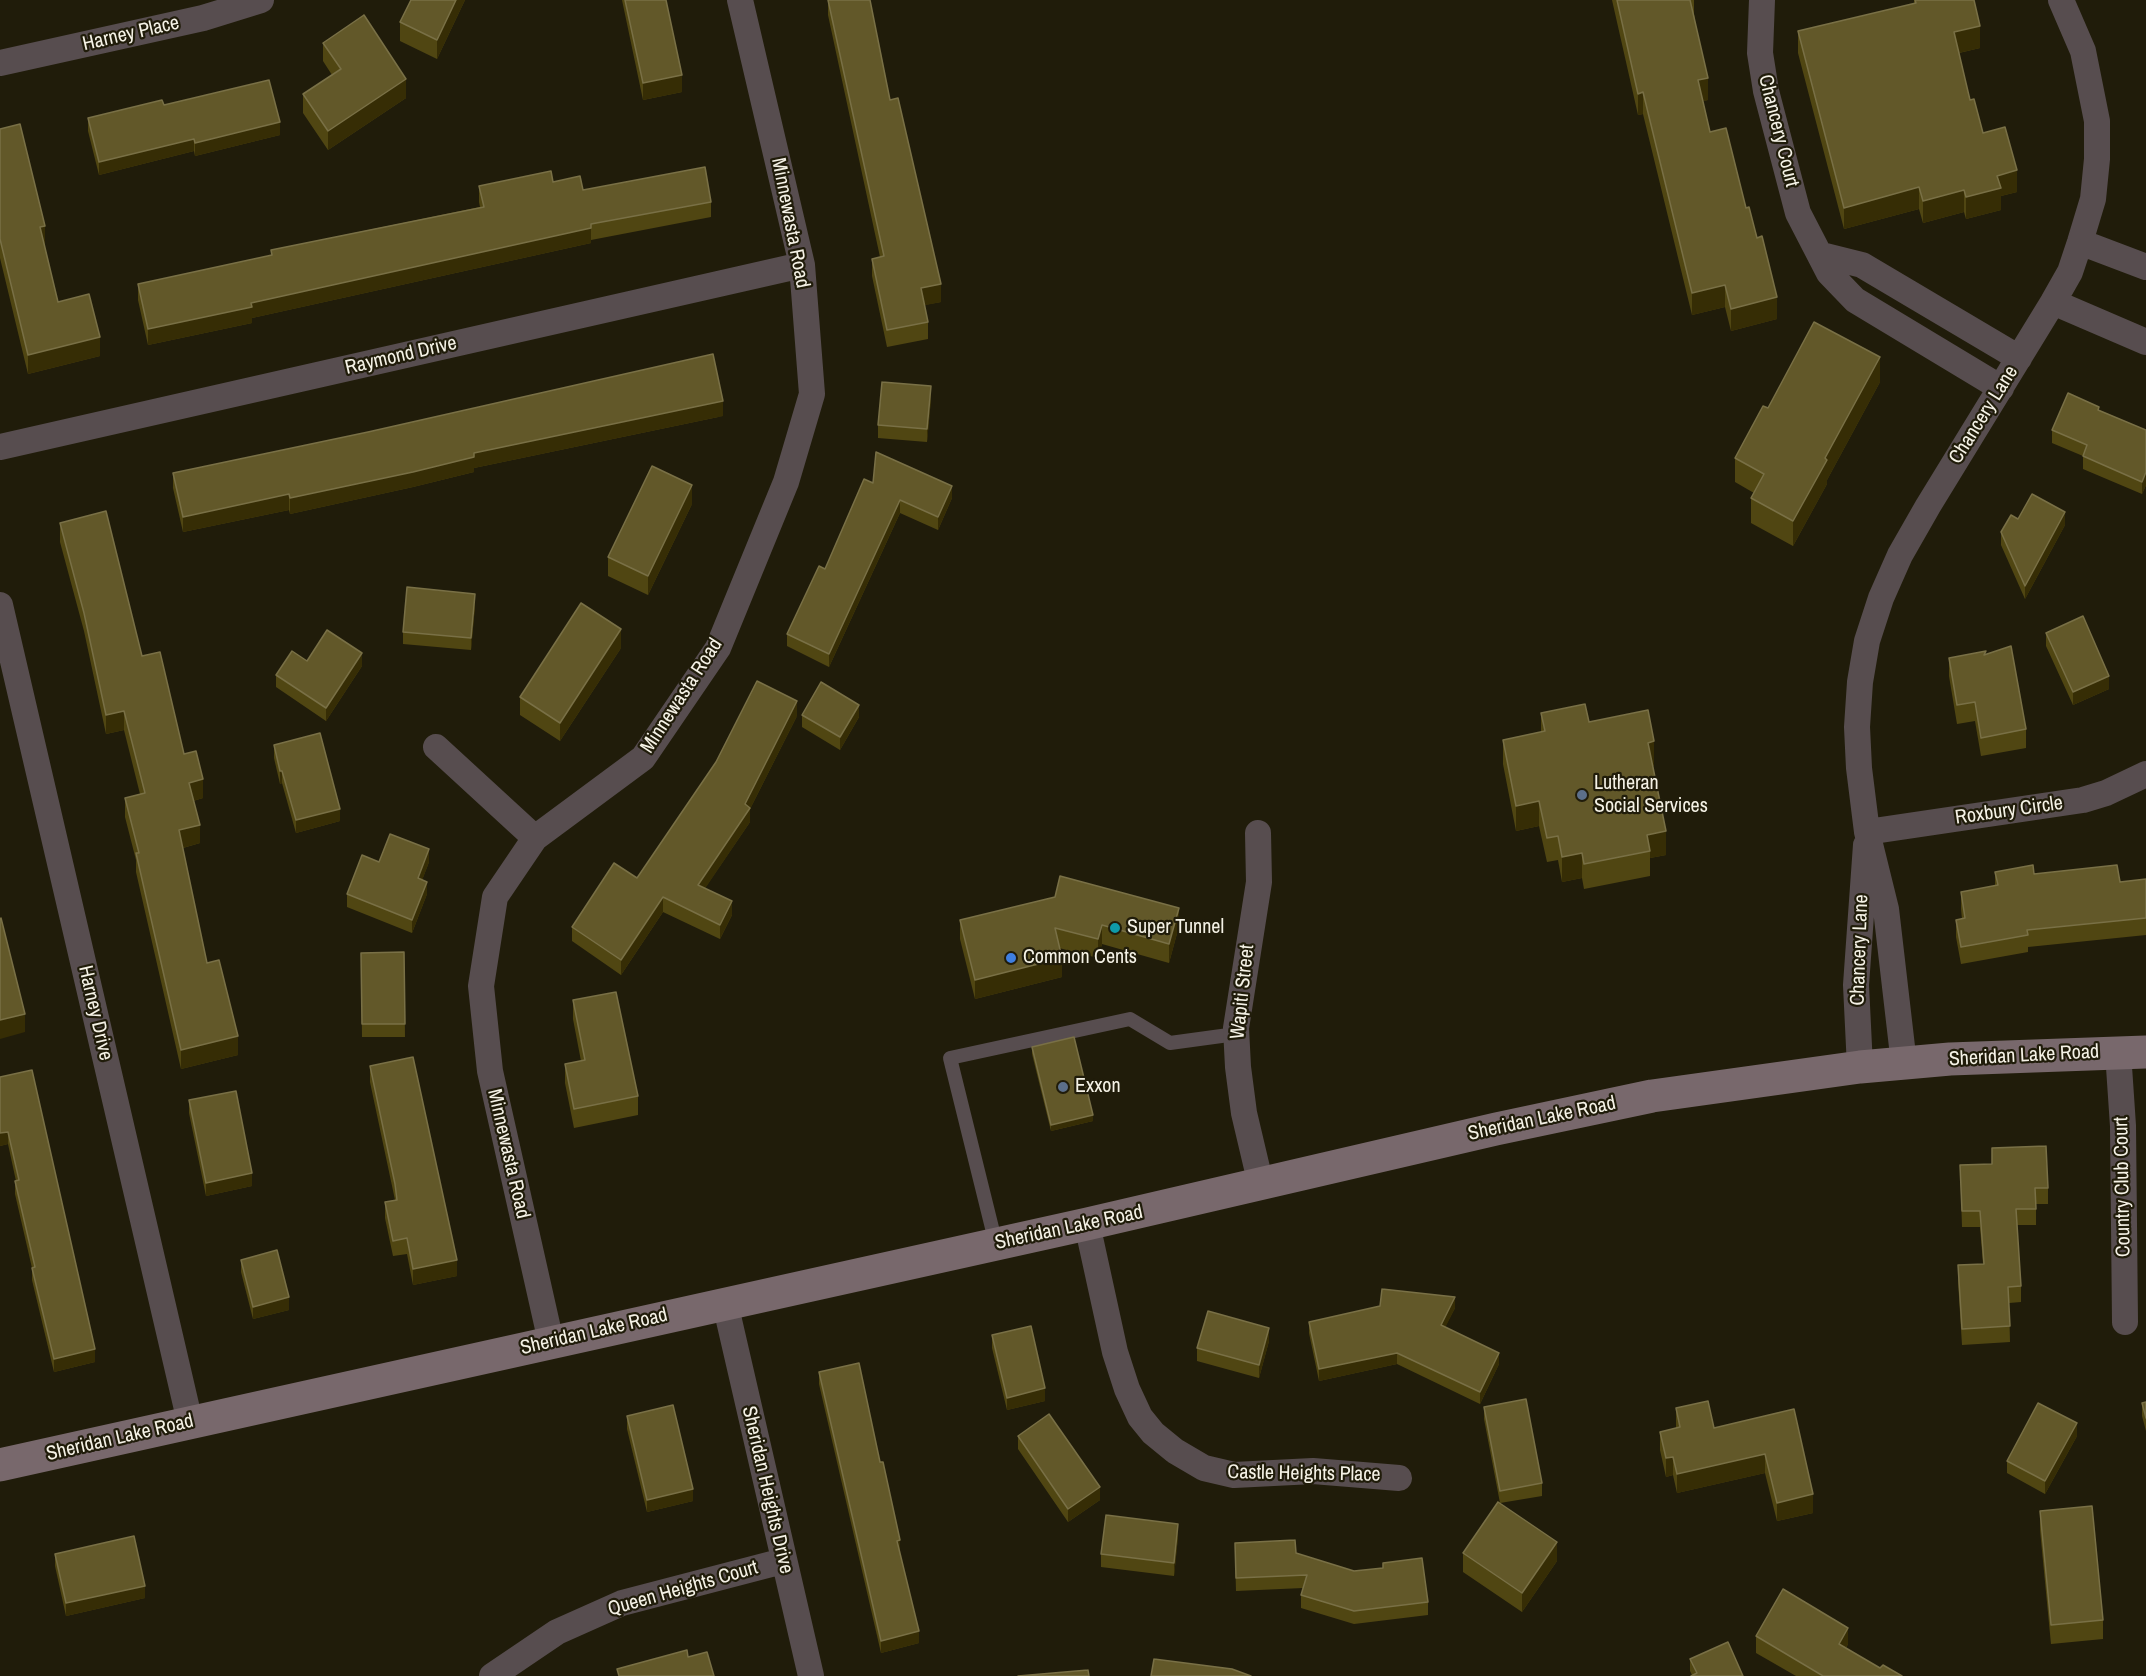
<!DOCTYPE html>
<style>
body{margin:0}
canvas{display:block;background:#201c0a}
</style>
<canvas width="2146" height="1676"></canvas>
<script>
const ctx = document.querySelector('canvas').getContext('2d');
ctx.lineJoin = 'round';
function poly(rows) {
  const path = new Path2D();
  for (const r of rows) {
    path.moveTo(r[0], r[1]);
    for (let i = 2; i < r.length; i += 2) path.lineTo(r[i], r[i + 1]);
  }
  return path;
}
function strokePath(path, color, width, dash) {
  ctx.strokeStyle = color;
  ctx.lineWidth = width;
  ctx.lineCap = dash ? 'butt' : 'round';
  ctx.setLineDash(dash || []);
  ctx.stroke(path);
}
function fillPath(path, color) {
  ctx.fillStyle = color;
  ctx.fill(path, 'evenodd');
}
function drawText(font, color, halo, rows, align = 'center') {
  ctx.font = font + ' "Archivo Narrow",sans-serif';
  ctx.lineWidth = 4.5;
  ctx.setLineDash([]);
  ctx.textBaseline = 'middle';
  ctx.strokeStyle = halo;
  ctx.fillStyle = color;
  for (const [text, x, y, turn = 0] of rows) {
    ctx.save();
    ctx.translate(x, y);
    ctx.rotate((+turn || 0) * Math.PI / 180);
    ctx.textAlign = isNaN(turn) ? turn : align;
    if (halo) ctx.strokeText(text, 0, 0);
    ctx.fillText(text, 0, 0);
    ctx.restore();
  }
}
strokePath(poly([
 [996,1244,950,1058,1130,1019,1170,1043,1236,1034]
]), '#574d4f', 14);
strokePath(poly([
 [1762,0,1760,53,1766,91,1798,213,1829,273,1855,300,2001,388],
 [0,63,203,18,261,0],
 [2080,242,2146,267],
 [1822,255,1862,265,2019,358],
 [2053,302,2146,342],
 [0,447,802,265],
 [0,605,190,1422],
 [436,747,535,838],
 [1867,832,2083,800,2106,793,2146,774],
 [1258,833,1259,882,1236,1028,1238,1067,1244,1113,1261,1185],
 [2118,1052,2123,1126,2125,1322],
 [1904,1064,1886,909,1867,832,1859,768,1857,727,1860,682,1867,641,1881,598,1900,555,1928,506,2053,302,2070,272,2080,242,2093,199,2097,159,2097,121,2083,51,2061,0],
 [1860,1067,1856,985,1866,845],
 [1087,1224,1115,1352,1127,1389,1140,1417,1153,1433,1175,1451,1204,1468,1234,1475,1313,1471,1399,1478],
 [725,1303,811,1676],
 [551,1342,490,1071,481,986,495,897,535,838,643,758,718,648,786,482,812,394,802,265,740,0],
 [492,1676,557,1632,622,1603,783,1561]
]), '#574d4f', 26);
strokePath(poly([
 [0,1465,1087,1224,1496,1129,1652,1096,1860,1067,1950,1059,2146,1052]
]), '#78686c', 33);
fillPath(poly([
 [411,0,465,0,437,59,400,41,400,22],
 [622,0,666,0,682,92,643,100],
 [828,0,881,54,890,100,941,302,924,305,928,322,928,339,887,347,872,276,872,259,880,257,828,15],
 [1612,0,1694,0,1694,14,1708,100,1703,101,1710,132,1746,208,1777,319,1731,331,1725,307,1692,315,1643,114,1638,115],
 [1914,0,1974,0,1980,48,1959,53,1970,100,1983,133,2017,192,2001,196,2001,210,1966,219,1964,212,1923,223,1919,209,1844,229,1798,53,1798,31,1914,4],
 [323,43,406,98,328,150,303,113,303,94,332,75,323,61],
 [164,105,280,135,195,156,194,151,99,175,88,131,88,118],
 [0,129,45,245,44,245,58,302,100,356,28,374,0,258],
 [553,182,583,190,711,202,711,217,591,240,591,243,252,318,252,323,148,345,138,300,138,284,271,256,271,250,480,207,479,202,479,186],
 [1880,382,1827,480,1827,484,1793,546,1751,523,1751,498,1754,493,1735,482,1735,458,1768,408],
 [931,399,927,442,878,438,878,425],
 [2099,410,2146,430,2146,485,2142,494,2083,469,2083,456,2052,443,2052,430],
 [723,416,474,468,474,472,413,487,290,514,289,510,183,532,173,488,173,473],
 [873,483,952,498,938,530,900,513,829,667,787,646,787,634,825,569],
 [692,504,648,595,608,576,608,557],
 [2018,519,2065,525,2025,599,2001,545,2001,532],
 [60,523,142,656,203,798,193,801,200,843,183,848,207,963,238,1055,181,1069,136,872,136,860,125,817,125,798,140,794,124,730,106,734,84,631,60,542],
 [475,606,471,650,403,644,403,632],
 [2046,633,2109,689,2073,705,2046,646],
 [621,648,560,741,520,715,520,697],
 [1986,654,2026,729,2026,748,1981,756,1975,721,1957,724,1949,676,1949,658],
 [362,666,326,721,276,687,276,675],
 [1541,713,1589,722,1654,766,1653,766,1666,855,1650,858,1650,876,1584,889,1582,878,1562,882,1558,860,1547,862,1539,826,1516,831,1503,764,1503,740,1541,732],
 [802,715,859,717,840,750,802,727],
 [797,716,750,809,750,822,705,888,732,915,720,939,663,912,621,975,572,941,572,927,637,878],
 [274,745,340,821,296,833,282,783,280,784,274,758],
 [379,862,429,862,422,880,427,894,412,933,347,907,347,894],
 [1995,872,2034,874,2120,882,2146,879,2146,935,2028,947,2028,952,1961,964,1956,937,1956,920,1962,919,1961,909,1961,892,1995,886],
 [960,920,1179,926,1169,963,1102,944,1098,958,1059,948,1062,977,975,999,960,939],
 [404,952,405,1037,362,1037,361,953],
 [573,1000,638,1096,638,1115,574,1128,565,1083,565,1064,581,1061,573,1019],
 [1032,1047,1093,1121,1051,1131,1032,1054],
 [370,1066,457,1276,413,1285,407,1254,393,1256,385,1218,385,1202,395,1200,370,1082],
 [0,1077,95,1362,54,1372,32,1280,32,1268,15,1194,15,1181,16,1181,8,1144,0,1146],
 [189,1100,252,1186,206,1196,189,1113],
 [1960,1165,2048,1188,2048,1204,2036,1204,2036,1225,2017,1225,2021,1286,2021,1302,2009,1303,2010,1342,1962,1345,1958,1281,1958,1265,1983,1264,1980,1227,1962,1227],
 [241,1260,289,1310,253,1319,241,1272],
 [1455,1308,1445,1327,1499,1364,1480,1404,1397,1364,1319,1381,1309,1333,1309,1322],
 [992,1335,1045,1401,1007,1410,992,1348],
 [1269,1341,1259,1378,1197,1361,1197,1348],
 [819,1372,880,1462,919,1643,881,1653,819,1384],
 [2146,1402,2146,1431,2142,1416,2142,1403],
 [1484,1407,1542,1483,1542,1496,1500,1503,1557,1561,1522,1612,1463,1572,1463,1553,1500,1503,1484,1419],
 [1676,1408,1714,1428,1794,1409,1813,1513,1777,1521,1765,1473,1677,1493,1673,1475,1666,1477,1660,1450,1660,1432,1676,1428],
 [627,1416,693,1501,647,1512,627,1429],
 [1018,1436,1100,1500,1068,1522,1018,1449],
 [2077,1436,2045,1494,2007,1473,2007,1461],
 [2040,1511,2103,1620,2103,1639,2051,1644,2040,1530],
 [1178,1537,1174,1576,1101,1567,1101,1554],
 [1296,1553,1354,1571,1383,1568,1383,1563,1428,1602,1428,1615,1354,1624,1301,1608,1301,1595,1303,1588,1236,1591,1235,1555],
 [55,1554,145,1598,66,1616,55,1566],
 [1756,1636,1848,1644,1846,1648,1880,1668,1902,1676,1796,1676,1756,1653],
 [1690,1659,1743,1676,1692,1675,1690,1671]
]), '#504612');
fillPath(poly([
 [456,0,465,0,437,59,437,40],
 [1980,26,1980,48,1954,54,1954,32],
 [682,75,682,92,643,100,643,83],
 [1708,78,1708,100,1698,102,1698,80],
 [406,79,406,98,328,150,328,131],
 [1643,92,1643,114,1638,115,1638,94],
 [280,122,280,135,195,156,195,143],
 [194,139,194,151,99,175,99,162],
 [2017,170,2017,192,2001,196,2001,210,1966,219,1966,197,1997,176],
 [1919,187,1919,209,1844,229,1844,208],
 [1964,190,1964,212,1923,223,1923,201],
 [45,226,45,245,40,246,40,227],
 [591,228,591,243,252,318,252,323,148,345,148,329,251,303],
 [941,284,941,302,921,306,921,288],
 [1725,285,1725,307,1692,315,1692,293],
 [1777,297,1777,319,1731,331,1731,309],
 [100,337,100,356,28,374,28,355],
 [1880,357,1880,382,1827,480,1827,484,1793,546,1793,521,1825,458],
 [931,386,931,399,927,442,927,429],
 [723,401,723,416,474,468,474,472,413,487,290,514,290,498,474,453],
 [2146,472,2146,485,2142,494,2142,482],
 [692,485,692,504,648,595,648,576],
 [952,486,952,498,938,530,938,517],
 [289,494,289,510,183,532,183,517],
 [900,500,900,513,829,667,829,654],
 [2065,512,2065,525,2025,599,2025,586],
 [475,594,475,606,471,650,471,638],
 [621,629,621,648,560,741,560,723],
 [362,653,362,666,326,721,326,708],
 [2109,676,2109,689,2073,705,2073,692],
 [797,701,797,716,750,809,750,822,698,899,698,885,745,804],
 [859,705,859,717,840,750,840,737],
 [124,711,124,730,106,734,106,715],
 [1654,741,1654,766,1648,768,1648,743],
 [280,771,282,771,282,783,280,784],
 [203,779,203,798,189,802,189,783],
 [1539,801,1539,826,1516,831,1516,806],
 [340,809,340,821,296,833,296,820],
 [200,825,200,843,179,849,179,830],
 [1666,831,1666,855,1650,858,1650,851,1647,835],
 [429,849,429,862,418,891,418,878],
 [1582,853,1582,878,1562,882,1562,857],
 [427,882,427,894,412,933,412,920],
 [663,897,663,912,621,975,621,960],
 [732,901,732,915,720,939,720,925],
 [1179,908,1179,926,1169,963,1169,944],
 [1102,925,1102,944,1098,958,1098,939],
 [1062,958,1062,977,975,999,975,980],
 [25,1014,25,1032,0,1039,0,1020],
 [238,1036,238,1055,181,1069,181,1050],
 [1093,1115,1093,1121,1051,1131,1051,1125],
 [8,1132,8,1144,0,1146,0,1133],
 [252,1173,252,1186,206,1196,206,1183],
 [457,1260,457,1276,413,1285,413,1269],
 [289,1297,289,1310,253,1319,253,1307],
 [1455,1297,1455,1308,1441,1336,1441,1325],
 [1269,1328,1269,1341,1259,1378,1259,1365],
 [95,1349,95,1362,54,1372,54,1359],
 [1397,1353,1397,1364,1319,1381,1319,1369],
 [1499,1353,1499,1364,1480,1404,1480,1392],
 [1045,1388,1045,1401,1007,1410,1007,1398],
 [2077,1423,2077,1436,2045,1494,2045,1481],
 [1765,1454,1765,1473,1677,1493,1677,1474],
 [1673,1457,1673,1475,1666,1477,1666,1458],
 [1100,1487,1100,1500,1068,1522,1068,1509],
 [693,1489,693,1501,647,1512,647,1500],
 [1813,1494,1813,1513,1777,1521,1777,1503],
 [1178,1524,1178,1537,1174,1576,1174,1563],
 [900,1540,900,1553,897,1541],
 [1557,1542,1557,1561,1522,1612,1522,1593],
 [145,1586,145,1598,66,1616,66,1603],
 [1848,1628,1848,1644,1839,1660,1839,1644],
 [919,1631,919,1643,881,1653,881,1641]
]), '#362d05');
const building = poly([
 [411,0,456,0,437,40,400,22,411,0],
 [625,0,666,0,682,75,643,83,625,0],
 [828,0,870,0,890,100,898,98,941,284,921,288,928,322,887,330,872,259,884,256,828,0],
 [1617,0,1690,0,1708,78,1698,80,1710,132,1726,128,1746,208,1749,207,1757,238,1762,236,1777,297,1731,309,1725,285,1692,293,1643,92,1638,94,1617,0],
 [1915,0,1974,0,1980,26,1954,32,1970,100,1974,99,1983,133,2005,127,2017,170,1997,176,2001,188,1966,197,1964,190,1923,201,1919,187,1844,208,1798,31,1916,3,1915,0],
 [364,15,406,79,328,131,303,94,341,69,323,43,364,15],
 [269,80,280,122,195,143,194,139,99,162,88,118,162,100,164,105,269,80],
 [20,124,45,226,40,227,58,302,89,294,100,337,28,355,0,239,0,129,20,124],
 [705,167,711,202,591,224,591,228,251,303,252,307,148,329,138,284,272,255,271,250,484,207,479,186,551,171,553,182,580,176,583,190,705,167],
 [1814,322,1880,357,1825,458,1827,460,1793,521,1751,498,1764,474,1735,458,1763,406,1768,408,1814,322],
 [713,354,723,401,474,453,474,457,413,472,290,498,289,494,183,517,173,473,368,432,713,354],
 [882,382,931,386,927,429,878,425,882,382],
 [2068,393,2099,407,2098,410,2146,430,2146,472,2142,482,2083,456,2087,445,2052,430,2068,393],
 [876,452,952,486,938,517,900,500,829,654,787,634,819,566,825,569,864,479,873,483,876,452],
 [652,466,692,485,648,576,608,557,652,466],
 [2032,494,2065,512,2025,586,2001,532,2011,515,2018,519,2032,494],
 [106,511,142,656,160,652,184,754,196,751,203,779,189,783,200,825,179,830,207,963,219,960,238,1036,181,1050,136,853,139,853,125,798,145,793,124,711,106,715,84,613,60,523,106,511],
 [407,587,475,594,471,638,403,632,407,587],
 [581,603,621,629,560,723,520,697,581,603],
 [2083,616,2109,676,2073,692,2046,633,2083,616],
 [327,630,362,653,326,708,276,675,292,651,307,661,327,630],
 [2011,646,2026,729,1981,738,1975,702,1957,705,1949,658,1986,651,1984,655,2011,646],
 [757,681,797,701,745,804,750,808,698,885,732,901,720,925,663,897,621,960,572,927,614,863,637,878,716,762,757,681],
 [821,682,859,705,840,737,802,715,821,682],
 [1585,704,1589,722,1648,710,1654,741,1648,743,1666,831,1647,835,1650,851,1584,864,1582,853,1562,857,1558,836,1547,838,1539,801,1516,806,1503,740,1545,731,1541,713,1585,704],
 [320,733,340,809,296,820,282,771,280,771,274,745,320,733],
 [390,834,429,849,418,878,427,882,412,920,347,894,362,855,379,862,390,834],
 [2033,865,2034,874,2117,865,2120,882,2146,879,2146,918,2027,930,2028,935,1961,947,1956,920,1965,918,1961,892,1998,885,1995,872,2033,865],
 [1060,876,1179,908,1169,944,1102,925,1098,939,1055,928,1062,958,975,980,960,920,1055,897,1060,876],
 [1,918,25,1014,0,1020,0,919,1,918],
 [404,952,405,1024,362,1024,361,953,404,952],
 [616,992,638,1096,574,1109,565,1064,585,1060,573,1000,616,992],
 [1074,1037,1093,1115,1051,1125,1032,1047,1074,1037],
 [413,1057,457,1260,413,1269,407,1238,393,1241,385,1202,397,1200,395,1184,370,1066,413,1057],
 [32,1070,95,1349,54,1359,32,1268,35,1267,15,1181,19,1180,8,1132,0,1133,0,1077,32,1070],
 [236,1091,252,1173,206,1183,189,1100,236,1091],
 [2046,1146,2048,1188,2035,1188,2036,1209,2016,1209,2021,1286,2008,1287,2010,1326,1962,1329,1958,1265,1984,1264,1980,1211,1962,1211,1960,1165,1992,1164,1992,1148,2046,1146],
 [277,1250,289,1297,253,1307,241,1260,277,1250],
 [1382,1289,1455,1297,1441,1325,1499,1353,1480,1392,1397,1353,1319,1369,1309,1322,1380,1306,1382,1289],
 [1208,1311,1269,1328,1259,1365,1197,1348,1208,1311],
 [1031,1326,1045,1388,1007,1398,992,1335,1031,1326],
 [859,1363,880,1462,883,1462,900,1540,897,1541,919,1631,881,1641,819,1372,859,1363],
 [1526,1399,1542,1483,1500,1491,1484,1407,1526,1399],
 [1708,1401,1714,1428,1794,1409,1813,1494,1777,1503,1765,1454,1677,1474,1673,1457,1666,1458,1660,1432,1680,1427,1676,1408,1708,1401],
 [2146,1402,2146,1418,2142,1403,2146,1402],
 [2038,1403,2077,1423,2045,1481,2007,1461,2038,1403],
 [673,1405,693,1489,647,1500,627,1416,673,1405],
 [1049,1414,1100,1487,1068,1509,1018,1436,1049,1414],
 [1498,1502,1557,1542,1522,1593,1463,1553,1498,1502],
 [2092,1506,2103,1620,2051,1625,2040,1511,2092,1506],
 [1106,1515,1178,1524,1174,1563,1101,1554,1106,1515],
 [134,1536,145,1586,66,1603,55,1554,134,1536],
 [1295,1540,1296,1553,1354,1571,1383,1568,1383,1563,1422,1558,1428,1602,1354,1611,1301,1595,1307,1575,1236,1578,1235,1543,1295,1540],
 [1783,1589,1848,1628,1839,1644,1880,1668,1883,1665,1902,1676,1823,1676,1756,1636,1783,1589],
 [1728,1642,1743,1676,1691,1676,1697,1673,1690,1659,1728,1642],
 [687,1650,688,1657,707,1652,714,1676,619,1676,617,1669,687,1650],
 [1154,1659,1232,1669,1251,1676,1151,1676,1154,1659],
 [1088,1670,1089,1676,1018,1676,1088,1670]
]);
fillPath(building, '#625829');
strokePath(building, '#797046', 1.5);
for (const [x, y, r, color] of [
 [1582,795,6,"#5c6f8a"],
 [1115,928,6,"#0f9aa8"],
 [1011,958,6,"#3f7fe0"],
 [1063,1087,6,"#5c6f8a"]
]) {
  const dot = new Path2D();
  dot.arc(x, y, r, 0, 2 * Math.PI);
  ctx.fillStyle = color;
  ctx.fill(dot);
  strokePath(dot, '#201c0a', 2);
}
drawText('20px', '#f5f2e6', '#201c0a', [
 ["Harney Place",131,34,-13],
 ["Chancery Court",1778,131,76],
 ["Minnewasta Road",790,223,79],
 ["Raymond Drive",401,356,-13],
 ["Chancery Lane",1984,415,-58],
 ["Minnewasta Road",682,696,-57],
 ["Roxbury Circle",2009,811,-8],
 ["Chancery Lane",1860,950,-88],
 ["Wapiti Street",1243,992,-84],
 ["Harney Drive",95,1013,77],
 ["Sheridan Lake Road",2024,1056,-3],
 ["Sheridan Lake Road",1542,1119,-12],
 ["Minnewasta Road",508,1154,77],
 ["Country Club Court",2123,1187,-91],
 ["Sheridan Lake Road",1069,1228,-12],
 ["Sheridan Lake Road",594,1332,-13],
 ["Sheridan Lake Road",120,1438,-13],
 ["Castle Heights Place",1304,1474,1],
 ["Sheridan Heights Drive",767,1490,77],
 ["Queen Heights Court",683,1589,-16]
]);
drawText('20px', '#f5f2e6', '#201c0a', [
 ["Lutheran",1594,784],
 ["Social Services",1594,807],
 ["Super Tunnel",1127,928],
 ["Common Cents",1023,958],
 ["Exxon",1075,1087]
], 'left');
</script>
